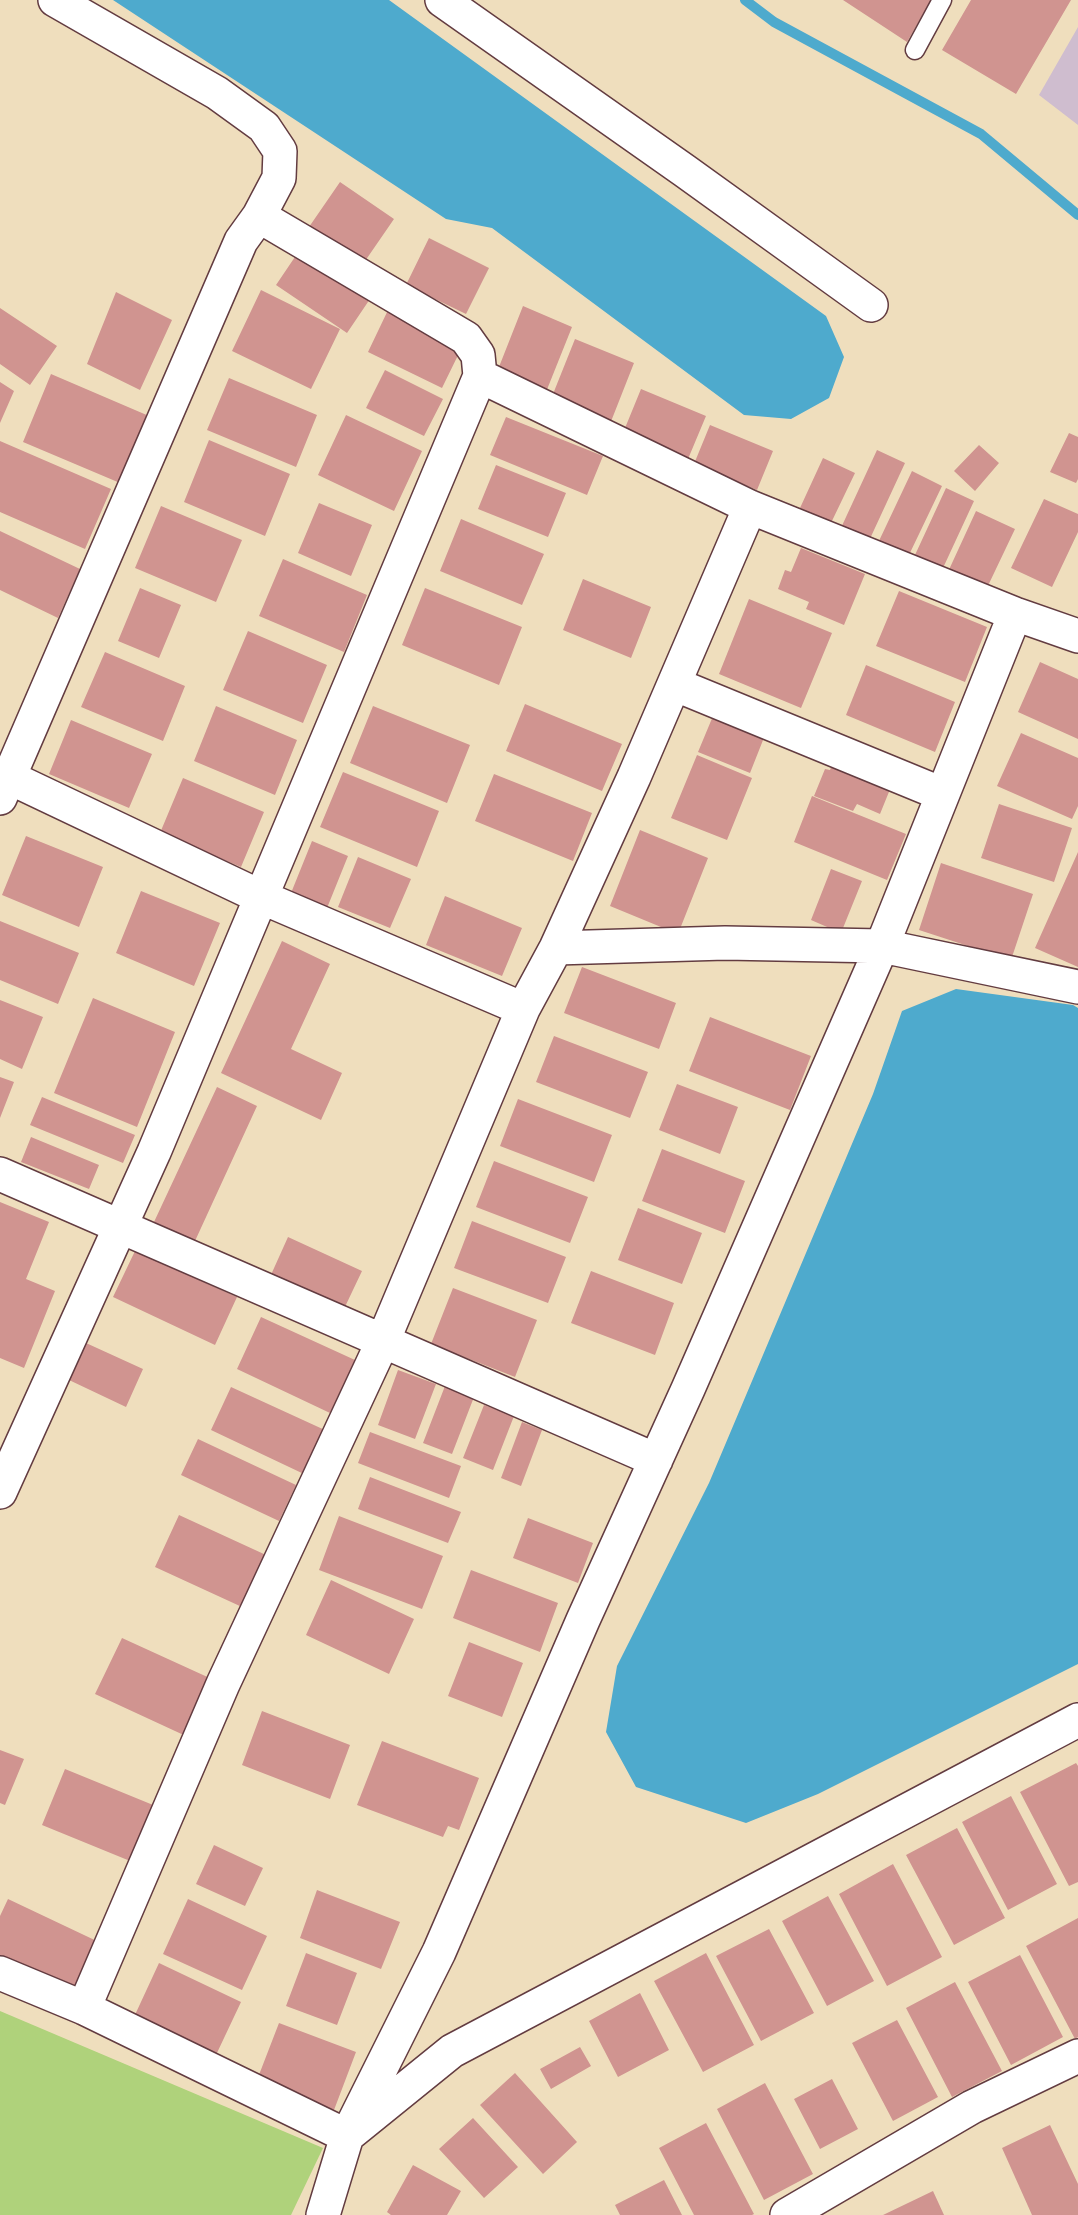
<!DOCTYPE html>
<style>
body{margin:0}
canvas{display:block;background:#efdebd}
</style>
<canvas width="1078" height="2215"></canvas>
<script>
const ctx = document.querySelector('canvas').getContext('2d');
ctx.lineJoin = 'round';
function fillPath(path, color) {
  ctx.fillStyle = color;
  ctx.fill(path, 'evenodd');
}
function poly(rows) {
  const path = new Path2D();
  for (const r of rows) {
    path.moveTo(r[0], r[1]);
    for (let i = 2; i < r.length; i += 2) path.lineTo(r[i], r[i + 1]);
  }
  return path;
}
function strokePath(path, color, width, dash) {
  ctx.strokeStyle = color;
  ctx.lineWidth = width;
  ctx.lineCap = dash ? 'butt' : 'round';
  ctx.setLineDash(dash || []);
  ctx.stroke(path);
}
fillPath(poly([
 [1078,27,1078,125,1039,95]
]), '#cfbdcf');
fillPath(poly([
 [0,2011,323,2148,291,2215,0,2215]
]), '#afd27b');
fillPath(poly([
 [113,0,389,0,826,316,844,357,829,398,791,419,744,415,492,228,446,219],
 [956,989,1073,1005,1078,1008,1078,1664,818,1794,746,1823,636,1787,606,1732,617,1666,709,1483,873,1094,902,1011]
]), '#4eaacd');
strokePath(poly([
 [745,0,774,22,981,134,1078,215]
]), '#4eaacd', 10);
fillPath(poly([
 [843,0,931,0,907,42],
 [971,0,1071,0,1016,94,942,50],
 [340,182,394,219,363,264,309,227],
 [429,238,489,268,466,314,406,285],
 [299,251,370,299,347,333,276,285],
 [261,290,340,329,311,389,232,351],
 [116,292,172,320,140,390,87,364],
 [523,306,572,327,546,392,497,372],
 [0,308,57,346,30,385,0,364],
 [389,308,463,345,442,388,368,352],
 [575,339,634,363,610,424,551,399],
 [385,370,443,399,424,436,366,408],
 [51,374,149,416,120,483,23,442],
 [229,378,317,415,296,467,207,430],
 [0,382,14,391,0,423],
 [641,389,706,416,688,459,623,433],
 [346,415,422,451,394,511,318,475],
 [506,417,603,456,587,495,490,455],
 [710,425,773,451,757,490,694,464],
 [1069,433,1078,437,1078,479,1076,483,1050,472],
 [209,440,290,474,265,536,184,502],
 [0,441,111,489,85,549,0,512],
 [979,445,999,463,975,491,954,471],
 [877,450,905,463,868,543,840,530],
 [823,458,855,473,831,523,800,508],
 [496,465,566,493,548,537,478,509],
 [912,471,942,486,908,557,878,543],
 [946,488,974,501,943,568,915,555],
 [1044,499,1078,514,1078,532,1052,587,1011,568],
 [319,503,372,525,351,576,298,553],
 [161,506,242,540,216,602,135,568],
 [976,511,1015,529,985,592,947,574],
 [461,519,544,554,522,605,440,571],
 [0,531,80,569,58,618,0,590],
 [801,548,865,574,844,625,806,609,809,602,778,589,785,570,791,572],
 [283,559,367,595,344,652,259,616],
 [583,579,651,607,631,658,563,630],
 [140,588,181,605,159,658,118,641],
 [425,588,522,627,499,685,402,645],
 [899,591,987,627,965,682,876,646],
 [749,599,832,633,801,708,719,674],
 [248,631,327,665,303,723,223,690],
 [105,652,185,686,163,741,81,707],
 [1040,662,1078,679,1078,739,1018,712],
 [866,665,955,702,935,752,846,715],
 [525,704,622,744,602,791,506,751],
 [718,704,769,725,750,773,698,752],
 [216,706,297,740,275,795,194,761],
 [373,706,470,745,447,803,350,763],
 [71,720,152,754,129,808,49,774],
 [1021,733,1078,758,1078,806,1072,819,997,786],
 [836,754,895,777,880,814,857,804,853,811,814,796,825,769,830,770],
 [697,755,752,778,727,840,671,818],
 [343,772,439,811,417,867,320,827],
 [494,774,592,813,573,861,475,821],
 [183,778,264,812,241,867,160,833],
 [812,796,906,834,887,880,794,842],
 [999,804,1072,828,1054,882,981,858],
 [640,830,708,858,678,934,610,906],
 [26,836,103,867,79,927,2,895],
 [312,841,348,856,325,913,289,898],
 [1078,852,1078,967,1035,948],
 [358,857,411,879,390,928,338,907],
 [941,863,1033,894,1011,960,919,930],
 [831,869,862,881,841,933,811,920],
 [141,891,220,923,194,986,116,953],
 [445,896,522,928,502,976,426,945],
 [0,921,79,953,58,1004,0,980],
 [282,941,330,964,291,1049,342,1073,321,1120,221,1073],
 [582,967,676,1003,659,1049,564,1013],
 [93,998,175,1032,137,1127,54,1093],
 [0,1000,43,1017,22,1069,0,1059],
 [710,1017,811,1056,790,1110,689,1071],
 [554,1036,648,1072,630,1118,536,1082],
 [0,1077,14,1082,0,1118],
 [677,1084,738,1107,720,1154,659,1130],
 [217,1087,257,1106,195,1241,154,1222],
 [42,1097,135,1135,123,1163,30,1125],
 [518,1099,612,1135,594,1182,500,1146],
 [31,1137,99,1165,89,1189,21,1162],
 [662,1149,745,1181,725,1233,642,1201],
 [494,1161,588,1197,570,1243,476,1207],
 [0,1202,49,1222,26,1279,55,1291,24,1368,0,1358],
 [638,1208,702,1233,682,1284,618,1260],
 [472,1221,566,1257,548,1303,454,1268],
 [288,1237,362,1271,343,1311,270,1277],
 [135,1251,237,1297,215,1345,113,1297],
 [591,1271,674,1303,655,1355,571,1323],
 [453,1288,537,1320,515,1377,431,1344],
 [261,1317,355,1360,330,1413,237,1369],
 [86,1343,143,1369,126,1407,69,1380],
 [398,1370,436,1384,415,1439,378,1425],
 [445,1386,474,1397,452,1454,423,1443],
 [231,1387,327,1431,306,1475,211,1430],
 [484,1405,514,1416,493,1470,463,1458],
 [522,1422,542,1430,521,1486,501,1478],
 [370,1432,461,1466,449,1498,358,1463],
 [198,1439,296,1485,279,1521,181,1475],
 [370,1477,461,1512,448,1543,358,1509],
 [179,1515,266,1555,242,1607,155,1567],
 [339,1516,443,1556,422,1609,319,1570],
 [528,1518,593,1543,578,1583,513,1558],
 [471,1570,558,1603,540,1652,453,1618],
 [331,1580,414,1619,389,1674,306,1635],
 [122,1638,214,1680,188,1737,95,1694],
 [469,1642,523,1663,502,1717,448,1696],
 [262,1711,350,1745,330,1799,242,1765],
 [382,1741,479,1778,459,1830,448,1826,443,1837,357,1805],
 [0,1750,24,1759,5,1805,0,1803],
 [1076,1763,1078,1766,1078,1882,1069,1886,1020,1792],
 [65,1769,158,1807,135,1863,42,1825],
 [1011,1796,1057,1884,1008,1910,962,1822],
 [957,1828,1005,1918,954,1945,906,1855],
 [214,1845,263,1868,245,1906,196,1884],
 [893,1864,942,1957,887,1986,839,1894],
 [317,1890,400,1922,381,1969,300,1938],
 [828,1896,874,1981,827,2006,782,1921],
 [8,1899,103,1944,80,1994,0,1957,0,1916],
 [188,1899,267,1936,242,1990,163,1954],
 [1078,1918,1078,2037,1075,2039,1026,1946],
 [769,1929,814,2013,761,2041,716,1956],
 [306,1953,357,1973,337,2025,286,2006],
 [706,1953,754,2045,703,2072,654,1981],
 [1020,1955,1063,2037,1011,2065,968,1982],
 [159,1963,241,2002,216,2055,134,2017],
 [955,1982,1002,2071,952,2097,906,2008],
 [640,1993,669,2050,618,2077,589,2021],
 [897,2020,938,2097,893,2121,852,2043],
 [279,2023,356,2052,334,2110,257,2080],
 [580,2047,591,2066,551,2089,540,2069],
 [515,2073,577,2142,543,2174,480,2105],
 [832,2079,858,2129,820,2149,794,2099],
 [765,2083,813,2174,764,2200,717,2109],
 [473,2118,518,2167,484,2198,439,2149],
 [706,2123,754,2214,752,2215,694,2215,659,2148],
 [1050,2125,1078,2184,1078,2215,1032,2215,1002,2148],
 [413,2165,461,2191,447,2215,391,2215,387,2212],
 [664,2180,682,2215,620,2215,615,2205],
 [933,2191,944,2215,883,2215]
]), '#d09490');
const service = poly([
 [915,50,942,0]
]);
const minor = poly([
 [55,0,217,93,264,127,280,151,279,178,259,216],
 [442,0,685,171,871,305],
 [480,376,750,507,1015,614,1078,636],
 [674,684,942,794],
 [0,773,261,897,523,1009],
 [0,798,241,241,259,216,466,338,478,355,480,376,154,1152,0,1492],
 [556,948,725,943,882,946,1078,987],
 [0,1174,656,1460],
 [0,1973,84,2008,347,2136,452,2051,1078,1720],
 [84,2008,223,1684,383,1341,523,1009,556,948,634,777,750,507],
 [323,2215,347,2136,439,1952,583,1620,688,1389,882,946,1015,614],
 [787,2215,972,2107,1078,2056]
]);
strokePath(service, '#633c41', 21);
strokePath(minor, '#633c41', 36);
strokePath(service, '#fff', 18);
strokePath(minor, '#fff', 33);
</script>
